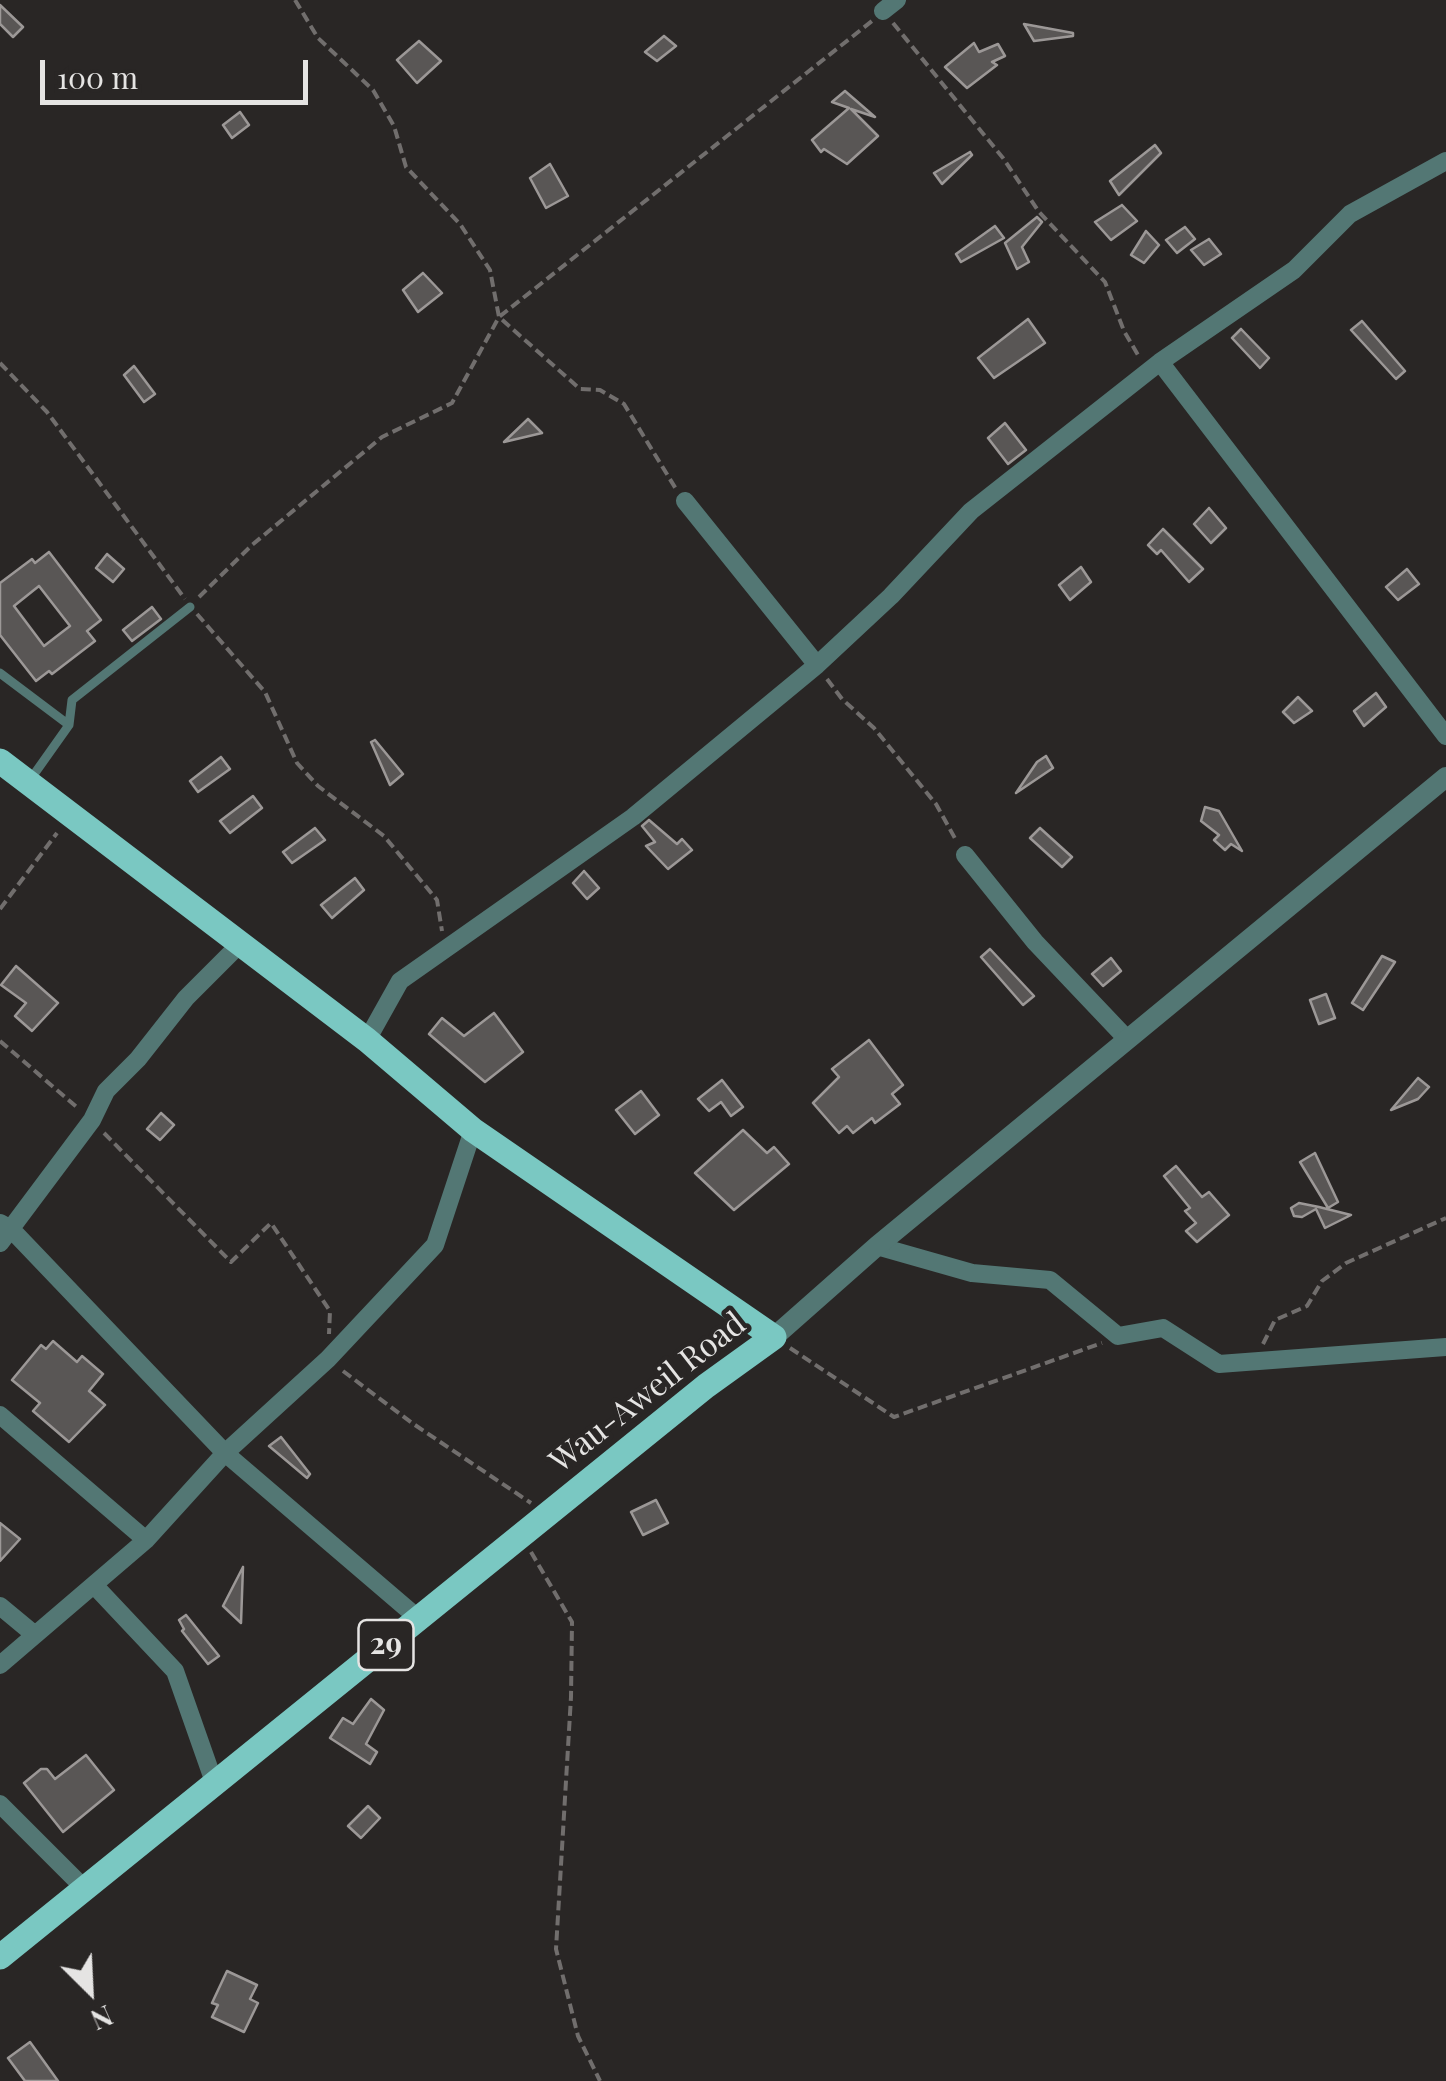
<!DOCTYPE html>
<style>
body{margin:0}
#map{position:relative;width:1446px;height:2081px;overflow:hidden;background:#292625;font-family:"Playfair Display",serif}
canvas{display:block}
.north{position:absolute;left:40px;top:1941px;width:100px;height:100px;-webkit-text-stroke:8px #292625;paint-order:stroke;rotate:156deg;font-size:28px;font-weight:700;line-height:40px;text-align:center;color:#e5e4e3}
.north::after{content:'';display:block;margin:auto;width:35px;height:45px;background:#e5e4e3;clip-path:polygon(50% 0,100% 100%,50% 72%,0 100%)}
.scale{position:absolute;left:40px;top:60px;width:268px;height:45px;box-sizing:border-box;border:5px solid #e5e4e3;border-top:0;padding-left:12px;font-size:30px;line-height:35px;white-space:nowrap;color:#e5e4e3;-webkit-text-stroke:8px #292625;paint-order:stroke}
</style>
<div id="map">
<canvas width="1446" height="2081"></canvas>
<div class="north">N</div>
<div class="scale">100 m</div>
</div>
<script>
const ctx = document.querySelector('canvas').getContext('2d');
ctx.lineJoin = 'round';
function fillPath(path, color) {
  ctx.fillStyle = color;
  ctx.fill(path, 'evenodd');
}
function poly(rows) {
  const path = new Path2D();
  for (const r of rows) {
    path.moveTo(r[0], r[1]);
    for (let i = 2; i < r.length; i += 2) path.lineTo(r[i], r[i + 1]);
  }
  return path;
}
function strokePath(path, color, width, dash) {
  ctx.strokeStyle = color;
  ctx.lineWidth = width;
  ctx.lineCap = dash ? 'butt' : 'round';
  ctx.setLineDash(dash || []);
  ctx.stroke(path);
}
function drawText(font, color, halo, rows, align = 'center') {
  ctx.font = font + ' "Playfair Display",serif';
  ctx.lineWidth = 9;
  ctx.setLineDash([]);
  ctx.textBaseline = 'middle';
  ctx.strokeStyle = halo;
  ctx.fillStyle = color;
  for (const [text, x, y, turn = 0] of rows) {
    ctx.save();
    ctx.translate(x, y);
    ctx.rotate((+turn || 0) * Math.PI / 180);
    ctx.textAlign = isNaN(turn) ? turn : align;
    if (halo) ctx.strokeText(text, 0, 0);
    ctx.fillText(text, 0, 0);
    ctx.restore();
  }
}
const building = poly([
 [0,5,23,27,13,37,0,24,0,5],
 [1024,24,1073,33,1073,36,1034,41,1024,24],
 [664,36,676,46,657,61,645,52,664,36],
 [419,41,441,61,417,83,397,60,419,41],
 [974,43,979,52,998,44,1005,56,992,62,997,65,967,88,945,67,974,43],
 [845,91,875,117,851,109,878,136,847,164,824,149,821,152,812,140,849,108,832,102,845,91],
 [240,112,249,125,232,138,223,125,240,112],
 [1155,145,1161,153,1119,195,1110,181,1155,145],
 [970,152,972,155,942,184,934,173,970,152],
 [550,164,568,196,546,208,530,178,550,164],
 [1122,205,1137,221,1111,240,1095,222,1122,205],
 [1037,217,1042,222,1022,247,1029,262,1017,269,1005,243,1037,217],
 [995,226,1004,238,961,262,956,254,995,226],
 [1185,227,1195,239,1177,253,1166,240,1185,227],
 [1146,231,1159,245,1144,263,1131,255,1146,231],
 [1209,239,1221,254,1204,265,1191,250,1209,239],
 [423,273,442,293,418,312,403,290,423,273],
 [1028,319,1045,343,994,378,978,358,1028,319],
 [1362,321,1405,371,1396,379,1351,330,1362,321],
 [1241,329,1269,358,1260,368,1232,338,1241,329],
 [134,366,155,394,144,402,124,375,134,366],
 [528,419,542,433,504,442,528,419],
 [1005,423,1026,450,1008,464,988,438,1005,423],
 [1209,508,1226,528,1211,543,1194,524,1209,508],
 [1163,529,1203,569,1189,582,1161,550,1157,554,1148,545,1163,529],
 [49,552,101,620,87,631,95,641,52,674,49,671,36,681,0,635,0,583,32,559,35,563,49,552],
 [39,586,70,626,44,646,14,606,39,586],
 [107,554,124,569,113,582,96,568,107,554],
 [1081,567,1091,582,1070,600,1059,585,1081,567],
 [1407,569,1419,584,1398,600,1386,587,1407,569],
 [152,607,161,619,132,641,123,630,152,607],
 [1376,693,1386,707,1364,726,1354,711,1376,693],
 [1298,697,1312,711,1294,723,1283,712,1298,697],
 [375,740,403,774,390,785,371,742,375,740],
 [1046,756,1053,768,1016,793,1037,762,1046,756],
 [221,757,230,769,198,792,190,781,221,757],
 [253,796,262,808,230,833,220,821,253,796],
 [1205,807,1219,811,1242,851,1231,844,1225,850,1214,840,1219,835,1201,821,1205,807],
 [649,820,677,844,682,839,692,850,668,869,646,846,655,842,642,826,649,820],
 [315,828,325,840,292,863,283,852,315,828],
 [1040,828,1072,857,1062,867,1030,838,1040,828],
 [584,871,599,888,587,899,573,883,584,871],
 [355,878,364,890,332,918,321,905,355,878],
 [990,949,1034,996,1023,1005,981,957,990,949],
 [1382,956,1395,962,1363,1010,1352,1003,1382,956],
 [1111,958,1121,971,1103,986,1092,974,1111,958],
 [16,966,58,1003,32,1031,15,1016,26,1003,1,985,16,966],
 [1326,994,1335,1018,1319,1024,1310,1000,1326,994],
 [494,1013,523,1052,485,1082,429,1034,442,1018,464,1036,494,1013],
 [869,1040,903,1085,892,1094,900,1104,875,1123,872,1118,853,1133,847,1126,839,1133,813,1103,839,1077,832,1069,869,1040],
 [1418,1078,1429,1087,1418,1099,1391,1110,1418,1078],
 [722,1080,743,1107,731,1116,721,1102,709,1111,698,1099,722,1080],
 [641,1091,659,1115,635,1134,616,1110,641,1091],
 [161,1113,174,1125,160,1140,147,1129,161,1113],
 [743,1130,767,1153,774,1147,789,1164,734,1210,695,1173,743,1130],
 [1315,1153,1338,1202,1328,1208,1300,1162,1315,1153],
 [1176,1166,1202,1197,1209,1192,1229,1215,1197,1242,1186,1231,1196,1223,1185,1211,1190,1208,1164,1176,1176,1166],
 [1299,1203,1319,1207,1351,1215,1325,1228,1316,1209,1302,1217,1294,1216,1291,1208,1299,1203],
 [53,1341,77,1362,82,1356,103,1374,89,1391,105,1405,69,1442,33,1411,40,1403,12,1380,41,1345,46,1349,53,1341],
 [281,1437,310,1474,307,1478,269,1446,281,1437],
 [656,1500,668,1523,643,1535,631,1512,656,1500],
 [0,1523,20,1539,0,1561,0,1523],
 [243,1567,241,1623,223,1606,243,1567],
 [186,1615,219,1656,208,1664,182,1631,184,1629,179,1620,186,1615],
 [371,1699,384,1710,366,1744,377,1752,370,1764,330,1738,343,1718,353,1724,371,1699],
 [86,1755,114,1790,63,1832,24,1783,41,1769,47,1769,55,1779,86,1755],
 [368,1806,380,1818,361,1838,348,1826,368,1806],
 [227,1971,257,1985,250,1999,258,2003,244,2032,212,2017,218,2005,212,2003,227,1971],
 [30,2042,58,2081,25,2081,8,2058,30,2042]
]);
fillPath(building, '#595655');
strokePath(building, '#9c9897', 2.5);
strokePath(poly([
 [295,0,318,38,373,90,394,126,406,167,460,224,490,270,499,317,580,389,600,390,624,404,676,489],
 [893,23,1003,158,1039,212,1105,282,1124,331,1138,355],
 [0,363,47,412,185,599],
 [199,597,252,545,382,437,452,403,499,317,872,21],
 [197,614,265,692,297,763,318,786,384,836,437,900,442,931],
 [827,679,842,699,874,728,936,804,957,842],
 [0,909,57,833],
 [0,1041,79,1109],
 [104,1133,231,1262,271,1223,330,1311,329,1334],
 [1263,1344,1275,1320,1307,1306,1322,1281,1346,1263,1446,1218],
 [790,1348,894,1417,1102,1343],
 [343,1371,412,1423,531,1503],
 [531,1552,572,1622,571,1697,556,1949,578,2036,600,2081]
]), '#716e6d', 4, [10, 5]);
strokePath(poly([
 [0,673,69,725],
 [30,780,69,725,72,700,190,607]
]), '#537774', 9);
strokePath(poly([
 [883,11,897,0],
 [1160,362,1446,736],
 [685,501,817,665],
 [965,855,1035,942,1127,1039],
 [367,1040,400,981,633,817,817,665,891,596,971,511,1160,362,1294,270,1350,214,1446,161],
 [0,1223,11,1229,225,1453,419,1619],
 [0,1243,92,1120,106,1091,138,1059,186,998,239,945],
 [877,1246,972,1273,1050,1280,1118,1336,1163,1328,1219,1364,1446,1347],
 [0,1415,146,1540],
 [94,1585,175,1671,214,1782],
 [0,1606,35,1635],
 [0,1665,146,1540,225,1453,328,1359,435,1245,473,1130],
 [0,1804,84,1888]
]), '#537774', 18);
strokePath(poly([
 [774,1337,877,1246,1446,777]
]), '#537774', 20);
strokePath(poly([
 [0,761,367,1040,473,1130,774,1337,706,1386,0,1957]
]), '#7ac8c2', 25);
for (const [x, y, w] of [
 [386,1645,55]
]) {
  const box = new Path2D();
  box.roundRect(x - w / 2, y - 25, w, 50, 8);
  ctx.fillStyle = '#292625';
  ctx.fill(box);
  strokePath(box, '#e5e4e3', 2.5);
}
drawText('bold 30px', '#e5e4e3', null, [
 ["29",386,1645]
]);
drawText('32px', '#e5e4e3', '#292625', [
 ["Wau-Aweil Road",648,1393,-38]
]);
</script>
